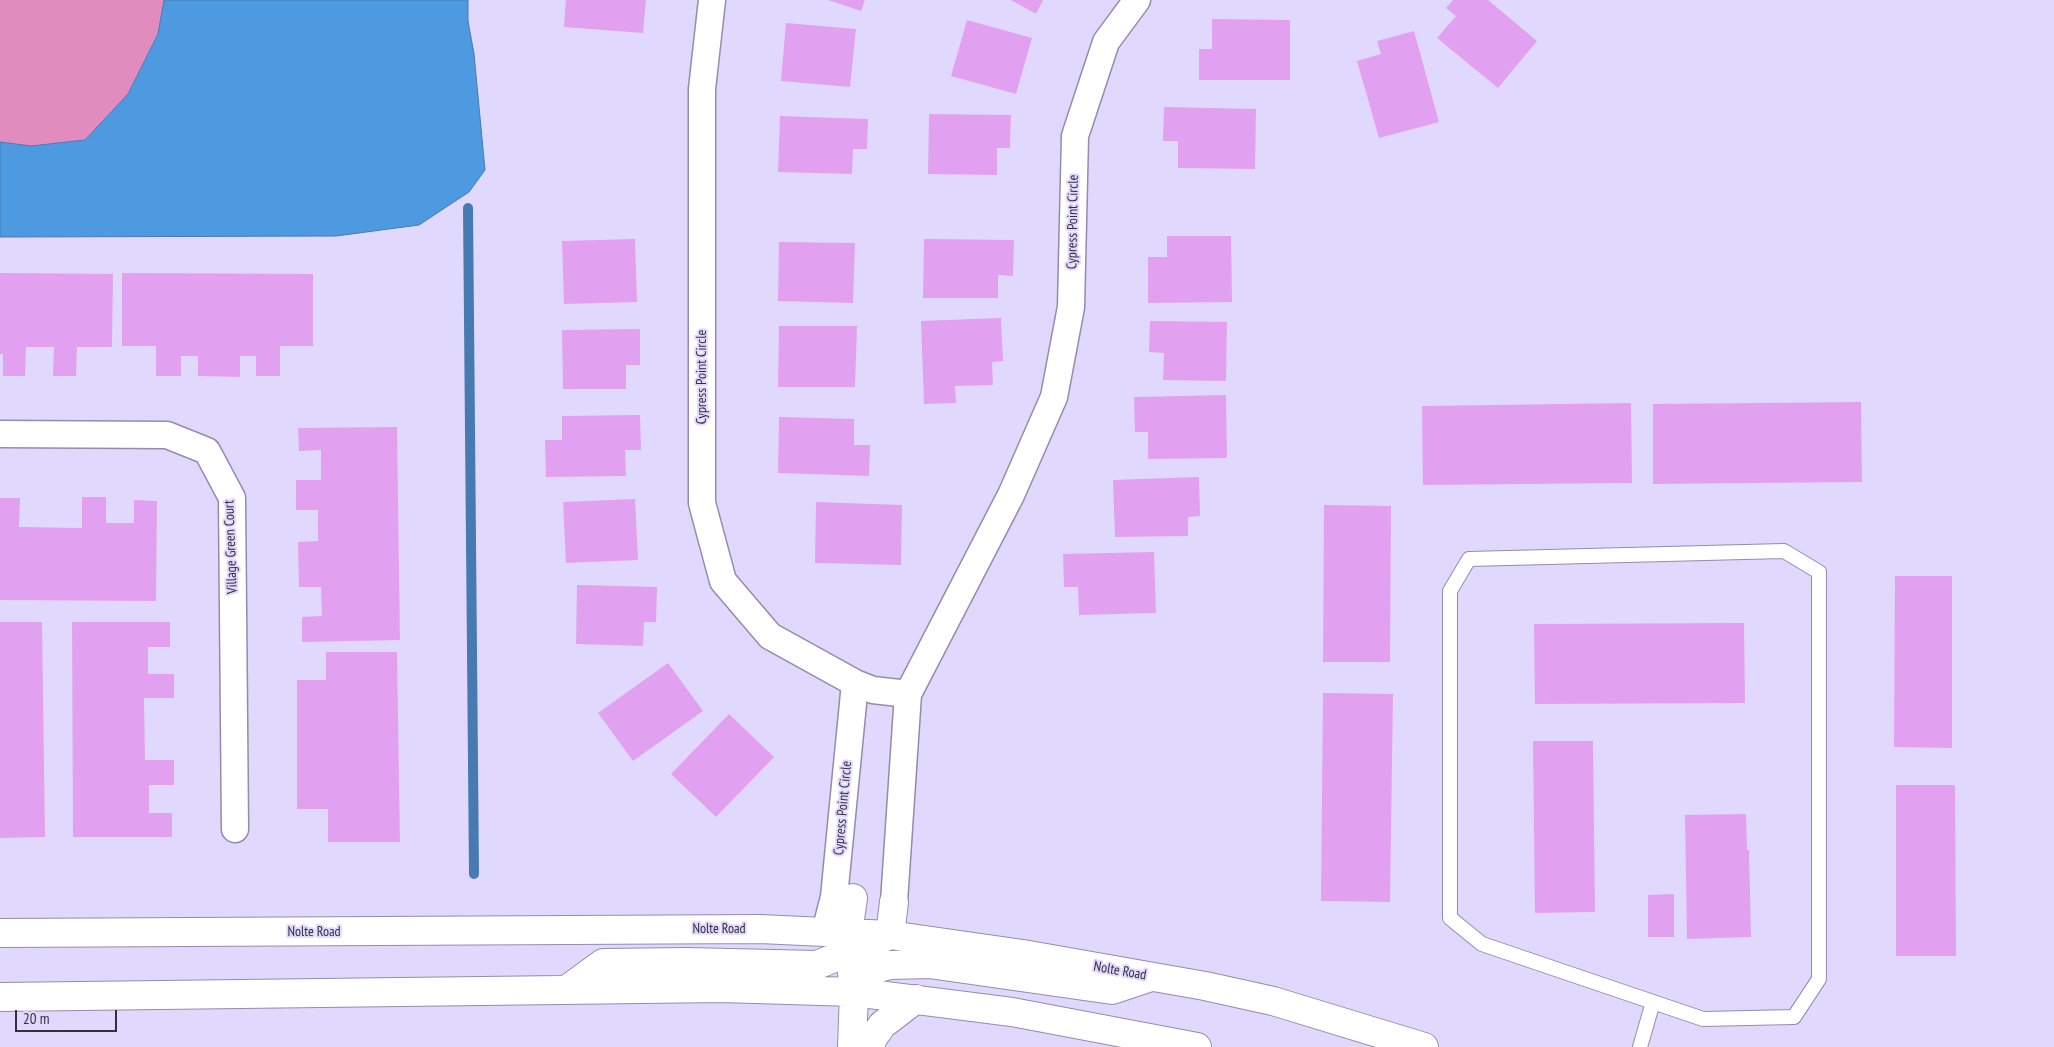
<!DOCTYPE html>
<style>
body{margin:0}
#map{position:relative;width:2054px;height:1047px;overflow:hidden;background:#e1d9fd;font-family:"PT Sans Narrow",sans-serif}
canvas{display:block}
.scale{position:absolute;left:15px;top:1010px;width:102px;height:22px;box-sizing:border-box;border:2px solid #33303e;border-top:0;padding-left:6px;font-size:15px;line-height:18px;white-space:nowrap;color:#33303e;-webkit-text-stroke:4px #e1d9fd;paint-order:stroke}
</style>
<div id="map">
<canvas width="2054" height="1047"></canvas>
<div class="scale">20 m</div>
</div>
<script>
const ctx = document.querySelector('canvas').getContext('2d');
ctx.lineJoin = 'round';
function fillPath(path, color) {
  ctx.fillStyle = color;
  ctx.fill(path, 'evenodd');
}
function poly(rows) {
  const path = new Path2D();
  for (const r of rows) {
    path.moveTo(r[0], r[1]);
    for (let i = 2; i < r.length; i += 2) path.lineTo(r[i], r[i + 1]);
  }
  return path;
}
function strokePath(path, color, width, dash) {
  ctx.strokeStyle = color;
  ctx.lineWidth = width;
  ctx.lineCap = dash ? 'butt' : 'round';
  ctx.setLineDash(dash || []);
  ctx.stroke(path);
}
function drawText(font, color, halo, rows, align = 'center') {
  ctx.font = font + ' "PT Sans Narrow",sans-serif';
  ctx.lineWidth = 4;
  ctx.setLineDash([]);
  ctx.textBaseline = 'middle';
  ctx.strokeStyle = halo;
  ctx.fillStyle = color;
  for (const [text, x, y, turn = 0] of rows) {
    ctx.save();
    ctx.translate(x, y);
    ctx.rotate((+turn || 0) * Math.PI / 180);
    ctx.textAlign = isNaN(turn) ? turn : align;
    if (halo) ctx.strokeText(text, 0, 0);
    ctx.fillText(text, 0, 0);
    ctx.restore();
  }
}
fillPath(poly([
 [0,0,164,0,158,34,128,94,85,140,31,146,0,142]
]), '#e08cbe');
const water = poly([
 [164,0,468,0,468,21,474,54,485,170,469,192,419,225,336,236,0,237,0,142,31,146,85,140,128,94,158,34,164,0]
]);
fillPath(water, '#4e9ae1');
strokePath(water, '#467ab0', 1);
strokePath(poly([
 [468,208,474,874]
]), '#467ab0', 10);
fillPath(poly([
 [566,0,646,0,643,33,564,27],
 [828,0,865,0,861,11],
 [1011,0,1043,0,1036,14],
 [1453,0,1488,0,1537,41,1498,88,1437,38,1456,16,1446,8],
 [1212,19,1290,20,1290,80,1199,80,1199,49,1212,49],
 [967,20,1032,38,1016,94,951,76],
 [786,23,856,29,850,87,781,81],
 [1414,31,1439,122,1379,138,1357,61,1381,54,1377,41],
 [1164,107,1256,109,1255,169,1178,168,1178,141,1163,141],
 [929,114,1011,115,1010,148,997,148,997,175,928,174],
 [780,116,868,119,867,149,853,149,852,174,778,172],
 [1167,236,1231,236,1232,302,1148,303,1148,257,1167,257],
 [635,239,637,302,564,304,562,241],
 [924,239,1014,240,1013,276,998,275,998,298,923,298],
 [779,242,855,243,853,303,778,301],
 [0,273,113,274,112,347,77,347,76,376,53,376,54,347,26,347,25,376,3,376,3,354,0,354],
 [122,273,313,274,313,346,280,346,280,376,256,376,256,356,240,356,240,377,198,376,198,356,181,356,181,376,156,376,156,346,122,346],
 [1001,318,1003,361,992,362,993,385,955,386,956,403,924,404,921,321],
 [1150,321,1227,322,1226,381,1163,380,1164,353,1149,352],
 [779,326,857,326,855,387,778,387],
 [640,329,640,365,626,365,626,389,563,389,562,330],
 [1226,395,1227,458,1148,459,1148,432,1135,432,1134,397],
 [1861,402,1862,482,1653,484,1653,404],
 [1631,403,1632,483,1423,485,1422,406],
 [640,415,641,450,625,450,626,476,546,477,545,440,562,440,562,416],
 [779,417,854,419,854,445,870,445,869,476,778,473],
 [397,427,400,640,302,642,302,617,322,616,321,587,299,587,298,542,318,541,318,510,296,510,296,480,321,480,321,450,299,451,298,428],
 [1199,477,1200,516,1188,517,1188,536,1115,537,1113,480],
 [82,497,106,497,106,523,134,523,134,500,157,501,156,601,0,600,0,498,20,498,19,527,82,528],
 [635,499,638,560,566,563,563,502],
 [816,502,902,505,901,565,815,563],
 [1324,505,1391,506,1390,662,1323,662],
 [1154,552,1156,613,1079,615,1078,587,1064,587,1063,554],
 [1895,576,1952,576,1952,748,1894,747],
 [577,585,657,587,656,622,644,622,643,646,576,644],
 [0,622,42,622,45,837,0,838],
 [72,622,170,622,170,647,148,647,148,674,174,674,174,698,144,698,145,760,174,760,174,785,149,785,149,813,172,813,172,837,73,837],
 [1744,623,1745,703,1535,704,1534,624],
 [326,652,397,652,400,842,328,842,328,809,297,809,297,680,326,680],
 [668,663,703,711,633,761,598,713],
 [1323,693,1393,694,1390,902,1321,901],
 [729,714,774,757,716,817,671,774],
 [1533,741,1593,741,1595,912,1535,913],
 [1896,785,1955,785,1956,956,1896,956],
 [1746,814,1747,850,1749,850,1751,937,1687,939,1685,815],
 [1674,894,1674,937,1648,937,1648,895]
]), '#e2a1f0');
const lane = poly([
 [1784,551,1819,572,1819,979,1794,1017,1703,1019,1482,944,1450,918,1450,591,1469,559,1784,551],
 [1640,1047,1653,1002]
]);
const street = poly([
 [712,0,702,89,702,503,723,581,770,636,855,683,873,690,908,694],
 [0,434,167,435,207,451,232,498,235,829],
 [894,902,908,694,1011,495,1054,397,1071,307,1075,136,1106,42,1137,0],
 [825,932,834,897,855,683]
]);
const secondary = poly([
 [0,933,760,929,890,935,1023,954,1205,986,1273,1001,1424,1047],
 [566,990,603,963,687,962,817,965,890,935,894,902],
 [854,992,862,973,889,965,929,964,1112,990,1148,978],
 [0,997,722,988,854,992,1012,1012,1197,1047],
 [852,1047,854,992,848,933,853,898],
 [870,1047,873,1038,882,1025,916,999]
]);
strokePath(lane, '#948bad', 16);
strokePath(street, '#948bad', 29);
strokePath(secondary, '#948bad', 30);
strokePath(lane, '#fff', 14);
strokePath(street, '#fff', 26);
strokePath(secondary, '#fff', 28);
drawText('14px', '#33303e', '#e1d9fd', [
 ["Cypress Point Circle",1073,222,-89],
 ["Cypress Point Circle",702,377,-90],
 ["Village Green Court",231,547,-92],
 ["Cypress Point Circle",843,808,-85],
 ["Nolte Road",719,929],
 ["Nolte Road",314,932],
 ["Nolte Road",1120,971,10]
]);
</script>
